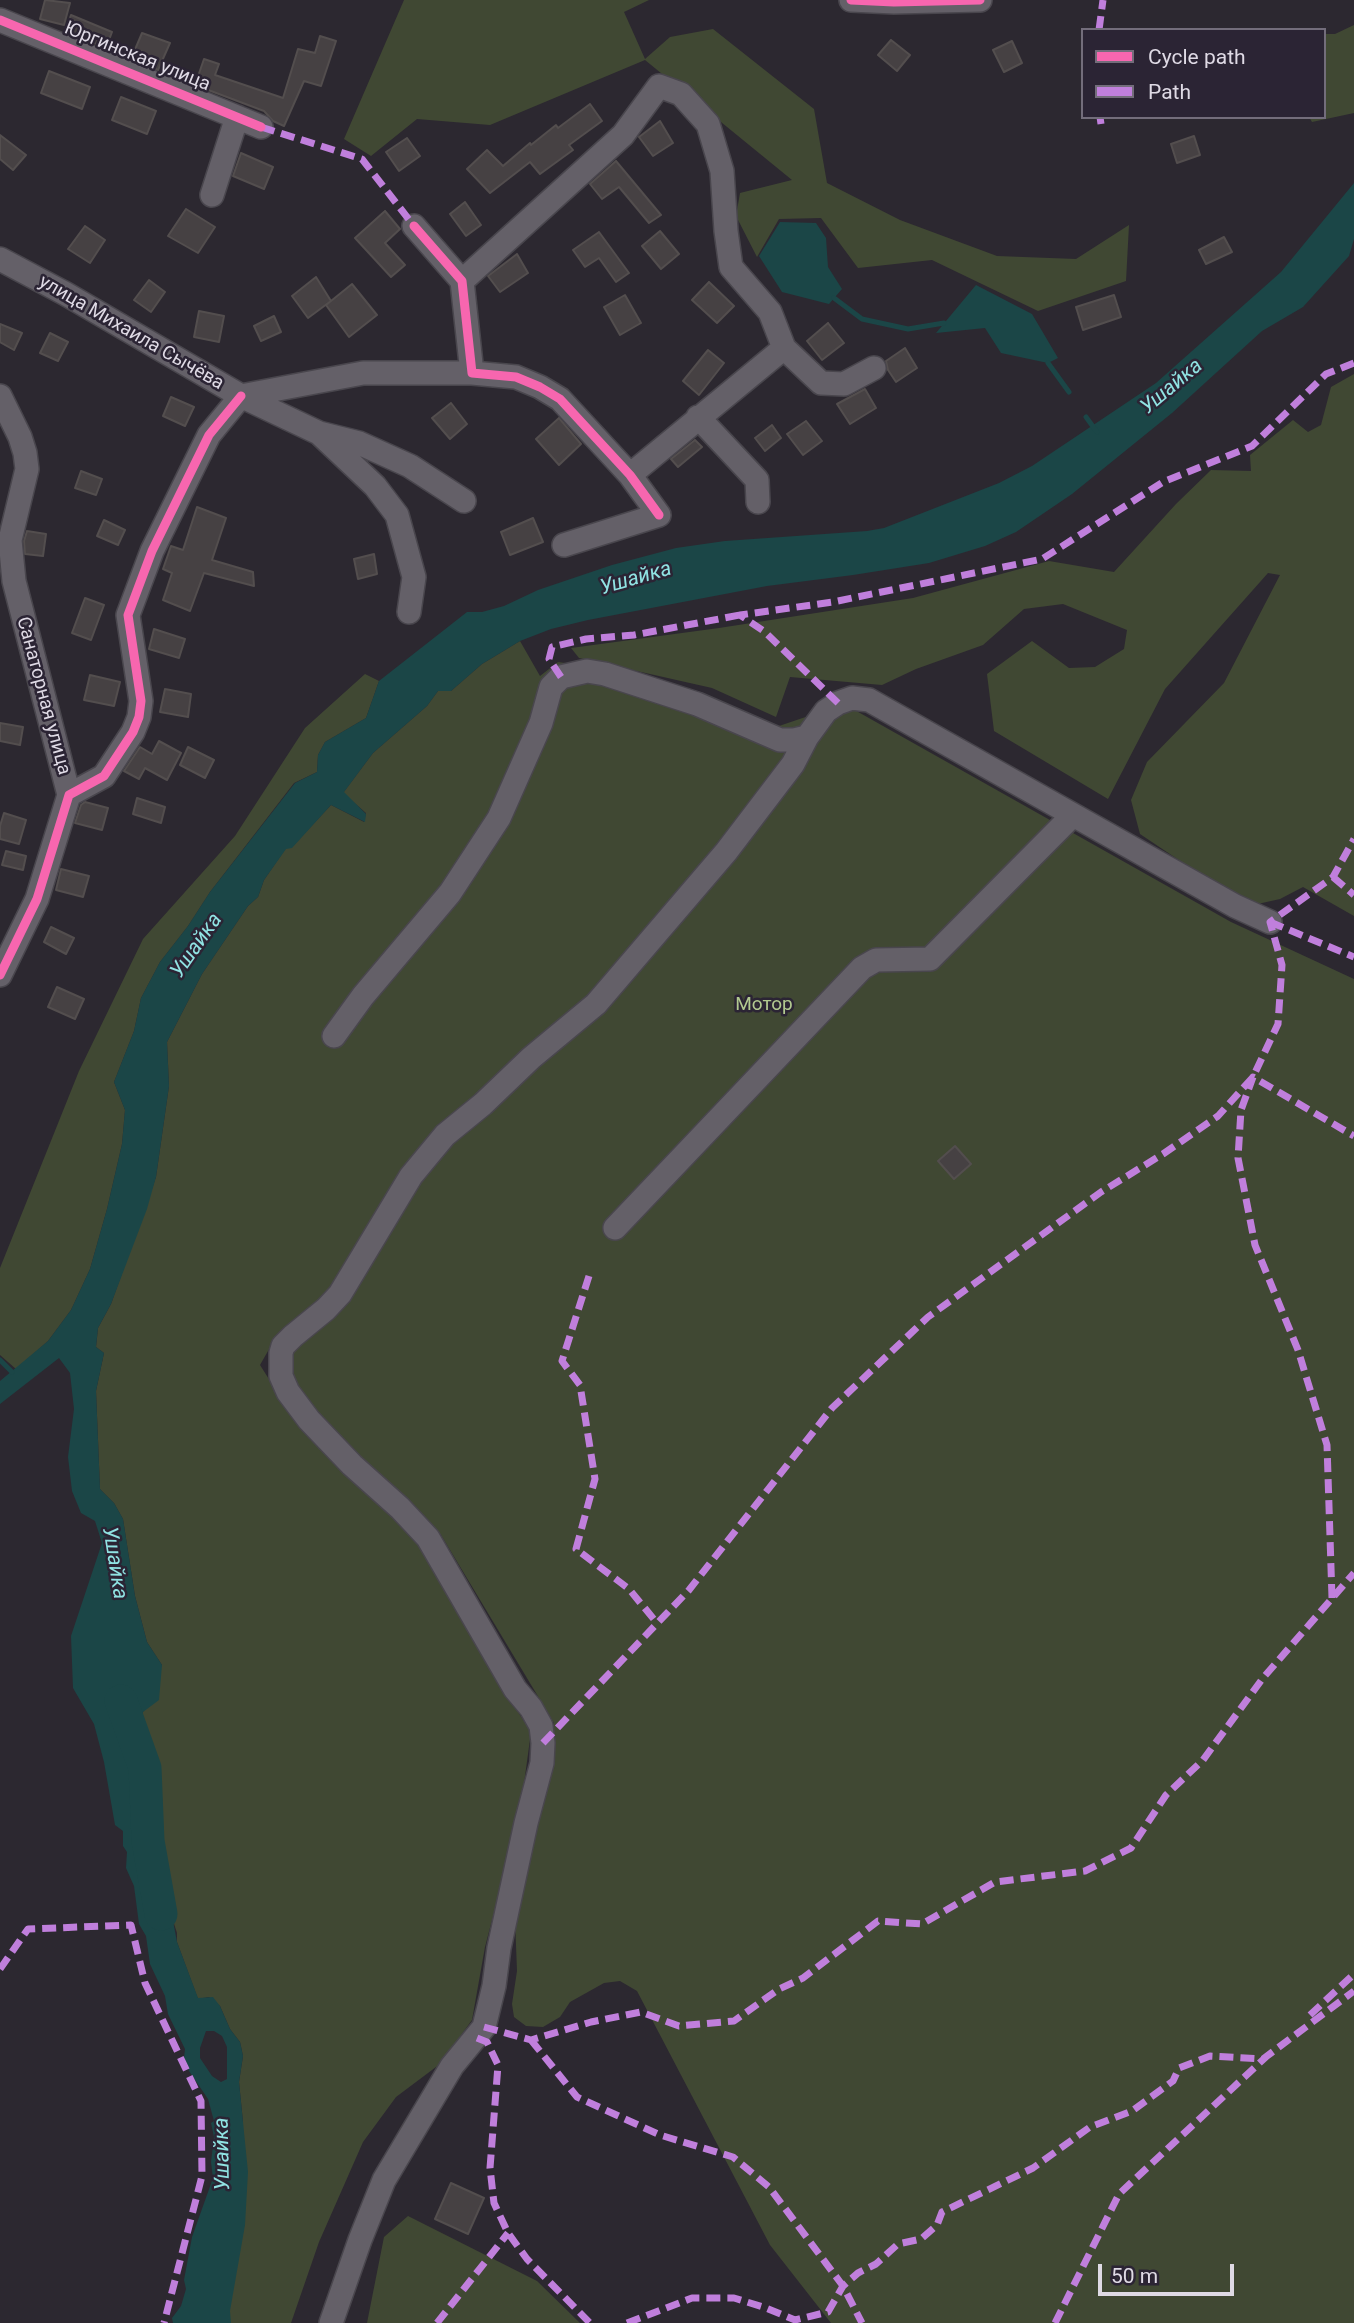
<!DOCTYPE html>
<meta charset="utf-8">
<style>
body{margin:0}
#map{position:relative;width:1354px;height:2323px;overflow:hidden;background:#2c2830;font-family:Roboto,sans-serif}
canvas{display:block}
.legend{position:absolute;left:1081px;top:28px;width:245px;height:91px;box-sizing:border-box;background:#2b2434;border:2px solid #736d7b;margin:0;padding:9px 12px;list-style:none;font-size:21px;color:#dfdae5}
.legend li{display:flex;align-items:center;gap:14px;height:35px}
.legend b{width:35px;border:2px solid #736d7b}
.scale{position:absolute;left:1098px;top:2264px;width:136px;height:32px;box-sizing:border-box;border:4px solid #dfdae5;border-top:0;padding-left:9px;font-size:21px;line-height:24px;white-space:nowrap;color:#dfdae5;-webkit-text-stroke:5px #2b2434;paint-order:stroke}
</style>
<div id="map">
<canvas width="1354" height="2323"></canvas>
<ul class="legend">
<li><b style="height:9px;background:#f766af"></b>Cycle path</li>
<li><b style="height:9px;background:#c07fdc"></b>Path</li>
</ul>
<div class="scale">50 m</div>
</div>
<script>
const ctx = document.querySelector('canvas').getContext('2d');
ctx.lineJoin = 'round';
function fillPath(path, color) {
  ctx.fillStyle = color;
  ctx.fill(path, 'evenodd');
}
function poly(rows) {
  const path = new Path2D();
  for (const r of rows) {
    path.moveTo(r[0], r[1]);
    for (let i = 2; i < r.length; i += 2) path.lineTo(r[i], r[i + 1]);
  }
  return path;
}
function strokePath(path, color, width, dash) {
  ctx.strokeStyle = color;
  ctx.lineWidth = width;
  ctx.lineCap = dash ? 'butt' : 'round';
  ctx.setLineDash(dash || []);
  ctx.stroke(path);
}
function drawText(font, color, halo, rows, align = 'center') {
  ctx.font = font + ' Roboto,sans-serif';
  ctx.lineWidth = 5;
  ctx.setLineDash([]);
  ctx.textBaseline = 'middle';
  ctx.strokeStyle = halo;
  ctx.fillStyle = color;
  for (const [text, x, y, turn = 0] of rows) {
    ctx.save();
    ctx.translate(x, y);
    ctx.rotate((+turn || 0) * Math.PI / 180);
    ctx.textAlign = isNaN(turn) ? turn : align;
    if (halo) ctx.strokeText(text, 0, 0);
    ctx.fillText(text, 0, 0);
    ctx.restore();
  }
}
fillPath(poly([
 [404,0,649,0,624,12,645,59,670,37,713,29,814,109,827,183,900,220,997,256,1076,259,1129,225,1126,281,1038,311,932,260,858,268,821,218,779,219,757,257,736,216,740,193,792,180,645,60,490,125,417,119,371,156,344,139],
 [1354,25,1354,113,1312,122,1309,117,1324,117,1324,34,1335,34],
 [1354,374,1354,916,1303,887,1280,899,1253,905,1222,889,1140,834,1131,800,1147,762,1224,683,1280,575,1268,573,1165,689,1108,799,994,731,987,674,1032,641,1069,668,1095,667,1124,649,1127,630,1063,604,1024,609,983,645,916,669,882,685,790,677,776,717,712,688,579,658,571,648,719,628,913,598,1049,561,1114,572,1176,504,1211,470,1251,471,1250,455,1293,420,1308,432,1321,425,1331,387],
 [520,641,540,676,558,662,602,668,776,727,844,704,1231,922,1354,979,1354,2323,831,2323,770,2245,637,1991,620,1981,604,1983,570,2002,560,2017,543,2027,526,2026,514,2017,512,2004,517,1971,515,1919,527,1841,554,1723,441,1535,313,1418,272,1344,260,1365,279,1395,422,1544,494,1675,531,1732,520,1813,485,1947,472,2020,440,2064,396,2097,363,2142,319,2242,291,2323,228,2323,243,2122,239,2082,243,2056,240,2042,230,2029,220,2006,209,1997,198,1999,177,1942,177,1933,159,1877,149,1867,153,1858,148,1848,131,1757,143,1712,162,1665,147,1642,135,1596,123,1519,114,1503,100,1489,96,1391,104,1353,96,1347,98,1328,111,1304,156,1177,169,1086,167,1042,202,974,248,906,258,897,264,880,286,848,292,847,331,805,364,822,366,813,343,793,373,753,427,706,438,691,451,691,482,664],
 [365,674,379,681,366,718,325,742,318,755,317,772,294,783,210,892,188,926,160,962,141,998,134,1031,114,1082,125,1110,122,1144,107,1209,90,1269,71,1310,48,1341,16,1369,0,1355,0,1268,79,1071,143,939,235,836,305,728],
 [408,2216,537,2281,580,2323,367,2323,384,2237]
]), '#404833');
fillPath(poly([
 [1354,183,1354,239,1349,256,1303,307,1262,331,1172,413,1072,494,1016,532,985,546,929,563,853,575,767,586,588,620,551,629,520,641,482,664,451,691,438,691,427,706,373,753,344,792,366,814,365,822,331,805,292,848,286,849,264,880,258,897,248,906,202,974,167,1042,169,1086,156,1177,147,1209,111,1304,98,1328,96,1347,104,1353,96,1391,100,1489,114,1503,123,1519,135,1596,147,1642,162,1665,159,1700,143,1712,131,1757,143,1797,146,1820,144,1826,148,1848,153,1858,149,1867,159,1877,168,1898,167,1905,171,1910,177,1942,198,1998,213,1997,220,2006,230,2029,240,2042,243,2056,239,2082,248,2172,245,2225,230,2311,231,2323,173,2323,172,2318,181,2306,186,2289,184,2280,192,2237,213,2178,211,2162,214,2137,211,2123,214,2121,208,2099,189,2071,184,2058,185,2049,168,2014,165,1996,150,1964,146,1936,139,1924,134,1886,126,1868,127,1852,123,1846,123,1831,115,1825,104,1762,94,1724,73,1688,71,1636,102,1543,95,1521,81,1513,72,1491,68,1457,74,1409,70,1373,59,1358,0,1404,0,1381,48,1341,71,1310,90,1269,107,1209,122,1144,125,1110,114,1082,134,1031,141,998,160,962,188,926,210,892,295,783,317,772,318,755,325,742,366,718,379,681,467,612,482,612,504,606,538,590,612,565,676,548,725,541,867,531,884,528,999,483,1032,466,1156,383,1281,272],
 [206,2031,214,2031,222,2036,227,2047,227,2079,221,2082,212,2076,200,2058,200,2048],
 [780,222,816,223,826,238,828,267,842,289,829,304,782,292,759,256],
 [976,285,1032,314,1058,358,1048,363,1001,353,985,328,936,333]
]), '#1b4647');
strokePath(poly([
 [834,298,862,319,908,329,944,323],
 [1048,363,1069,392],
 [1086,417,1097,432],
 [0,1360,12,1372]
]), '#1b4647', 5);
strokePath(poly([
 [121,1701,145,1768,148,1841,161,1914]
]), '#1b4647', 33);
const building = poly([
 [45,0,70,3,64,25,40,19,45,0],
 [71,15,112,32,106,48,65,31,71,15],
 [142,33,170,43,158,70,131,59,142,33],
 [320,36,336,41,321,86,304,81,284,126,273,121,264,111,195,85,204,59,219,64,215,75,283,98,298,49,315,53,320,36],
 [891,40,910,55,897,71,878,55,891,40],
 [1012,41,1022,63,1004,72,993,50,1012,41],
 [49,71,90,87,82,109,41,93,49,71],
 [121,97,156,111,147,134,112,120,121,97],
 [590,104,602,121,569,145,573,150,540,174,530,162,490,193,467,169,487,150,503,166,530,143,531,145,556,125,558,128,590,104],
 [660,121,673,143,653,156,639,137,660,121],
 [0,135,26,155,13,170,0,159,0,135],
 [1194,136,1200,155,1177,163,1171,144,1194,136],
 [407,138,420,156,399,171,386,152,407,138],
 [241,153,273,167,264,189,233,176,241,153],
 [616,161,661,215,649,223,619,187,602,199,590,184,616,161],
 [465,202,481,225,466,236,450,214,465,202],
 [186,209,215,227,198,253,168,236,186,209],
 [385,211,400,229,385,243,405,265,391,277,355,238,385,211],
 [85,226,105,240,90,263,68,249,85,226],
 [660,231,679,254,661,269,642,246,660,231],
 [599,232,629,273,616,282,599,258,585,267,573,250,599,232],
 [1224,237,1232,252,1206,264,1199,250,1224,237],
 [517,254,528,273,500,292,488,276,517,254],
 [316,277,331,301,308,318,292,296,316,277],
 [149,280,165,292,151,312,134,300,149,280],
 [709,282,734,306,717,323,692,300,709,282],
 [352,284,377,315,349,337,326,305,352,284],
 [625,295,641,323,620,335,604,307,625,295],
 [1114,295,1121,317,1083,330,1076,307,1114,295],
 [199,311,224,316,219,342,194,337,199,311],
 [274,316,281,332,261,341,254,326,274,316],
 [828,323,844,343,822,360,807,341,828,323],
 [0,324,22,333,14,350,0,342,0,324],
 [50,333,68,342,58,361,40,353,50,333],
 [905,348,917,368,896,382,888,370,886,361,905,348],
 [708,350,724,363,699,395,683,381,708,350],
 [865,389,876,408,850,424,837,404,865,389],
 [171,397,194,407,185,426,163,416,171,397],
 [451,403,467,424,450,439,432,418,451,403],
 [559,418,581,444,559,465,536,439,559,418],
 [806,421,822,441,803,455,787,434,806,421],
 [772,425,781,438,765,451,755,438,772,425],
 [695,440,702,447,678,467,671,459,695,440],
 [81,471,102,479,96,495,75,488,81,471],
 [197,507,226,518,212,560,253,572,254,586,204,573,190,611,163,600,172,573,163,569,171,546,183,550,197,507],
 [533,518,543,542,510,555,501,532,533,518],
 [104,520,125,530,118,545,97,536,104,520],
 [27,531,46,534,43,556,25,554,24,541,27,531],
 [374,554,377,574,358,579,354,559,374,554],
 [85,598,104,605,91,640,72,633,85,598],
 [154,629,185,639,179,658,149,649,154,629],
 [90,675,120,682,114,706,84,700,90,675],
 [165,689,191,694,188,717,160,712,165,689],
 [0,723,23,727,20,745,0,741,0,723],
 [159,741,181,753,167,780,145,768,139,779,124,771,140,747,152,754,159,741],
 [188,747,214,760,205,778,180,765,188,747],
 [137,798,165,807,161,823,133,814,137,798],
 [85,802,108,808,102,830,75,823,81,805,85,802],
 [4,813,26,820,19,844,0,839,0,826,4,813],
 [6,851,26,856,23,870,2,865,6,851],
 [61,869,89,876,83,897,56,890,61,869],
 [51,927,74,938,66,954,44,942,51,927],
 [57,987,84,999,75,1019,48,1007,57,987],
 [955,1146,971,1164,954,1179,938,1161,955,1146],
 [451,2183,484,2198,468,2234,435,2219,451,2183]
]);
fillPath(building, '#464143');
strokePath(building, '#534e4e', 2);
const minor = poly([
 [851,0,894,2,980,0],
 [0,20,261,127],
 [212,195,237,117],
 [414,226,462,281,472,373,516,377,540,387,560,399,630,475,659,515,564,545],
 [0,259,66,294,241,396,363,373,472,373],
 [462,281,623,135,659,86,681,94,708,124,722,171,726,231,731,267,770,312,784,348],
 [0,396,20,437,25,453,27,469,10,540,14,581,69,795],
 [698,417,757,480,758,502],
 [321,435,375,486,397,515,414,577,409,612],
 [630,475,784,348,821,383,844,384,874,368],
 [0,975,37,899,69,795,104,776,133,732,139,717,141,701,128,615,152,551,209,435,241,396,319,433,359,443,410,466,464,501],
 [334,1036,363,996,450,893,499,818,541,723,551,687,561,677,587,671,605,674,697,704,780,740,794,740,807,737],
 [615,1228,862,968,876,960,930,959,1073,815],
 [331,2323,360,2240,384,2180,452,2066,484,2027,494,1986,499,1948,526,1823,542,1763,543,1743,541,1726,531,1708,515,1689,428,1538,400,1508,352,1465,309,1420,288,1392,281,1376,281,1353,283,1346,293,1336,326,1309,340,1294,411,1176,445,1135,483,1104,531,1058,596,1004,726,852,793,764,807,737,826,711,838,703,852,698,869,700,1235,906,1270,922]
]);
strokePath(minor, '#49464d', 26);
strokePath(minor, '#646068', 23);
strokePath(poly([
 [1099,30,1103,0],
 [1100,117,1101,124],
 [261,127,362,159,414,226],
 [561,677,549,659,552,647,586,639,634,635,740,615],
 [838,703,765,632,740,615,833,602,1042,559,1163,482,1252,446,1326,374,1354,363],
 [1333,877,1354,895],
 [1270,922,1354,957],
 [589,1276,562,1361,580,1385,595,1479,576,1549,629,1589,657,1623],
 [1332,1598,1327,1445,1298,1350,1255,1245,1238,1158,1241,1110,1253,1077,1354,1136],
 [543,1743,689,1590,832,1408,928,1317,1101,1192,1163,1154,1218,1116,1253,1077,1278,1024,1282,965,1270,922,1333,877,1354,839],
 [0,1969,28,1929,131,1925,145,1983,201,2101,202,2176,164,2323],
 [1310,2015,1354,1974],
 [484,2027,531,2040,591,2022,641,2012,679,2026,734,2021,779,1989,803,1978,878,1921,922,1924,995,1882,1085,1871,1131,1848,1166,1795,1203,1760,1263,1678,1354,1573],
 [477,2038,487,2042,498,2065,490,2168,494,2203,508,2233,527,2259,590,2323],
 [531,2040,577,2097,660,2135,733,2157,769,2187,843,2286,862,2323],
 [437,2323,508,2233],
 [627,2323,692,2298,734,2298,766,2308,795,2320,828,2312,843,2286,858,2273,876,2264,898,2244,921,2239,937,2225,942,2212,1033,2168,1090,2127,1132,2111,1173,2081,1179,2068,1210,2056,1263,2059,1354,1991],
 [1055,2323,1119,2194,1267,2056]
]), '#c07fdc', 7, [14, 7]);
strokePath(poly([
 [851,0,894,2,980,0],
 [0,20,261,127],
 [414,226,462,281,472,373,516,377,540,387,560,399,630,475,659,515],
 [0,975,37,899,69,795,104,776,133,732,139,717,141,701,128,615,152,551,209,435,241,396]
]), '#f766af', 9);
drawText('19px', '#dfdae5', '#2b2434', [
 ["Юргинская улица",137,57,22],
 ["улица Михаила Сычёва",131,333,30],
 ["Санаторная улица",43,696,75]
]);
drawText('19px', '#b2c990', '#2b2434', [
 ["Мотор",764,1005]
]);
drawText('italic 21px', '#90e3e3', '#2b2434', [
 ["Ушайка",1172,387,-40],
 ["Ушайка",636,579,-16],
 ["Ушайка",197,946,-55],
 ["Ушайка",114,1563,81],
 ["Ушайка",223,2154,-91]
]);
</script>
